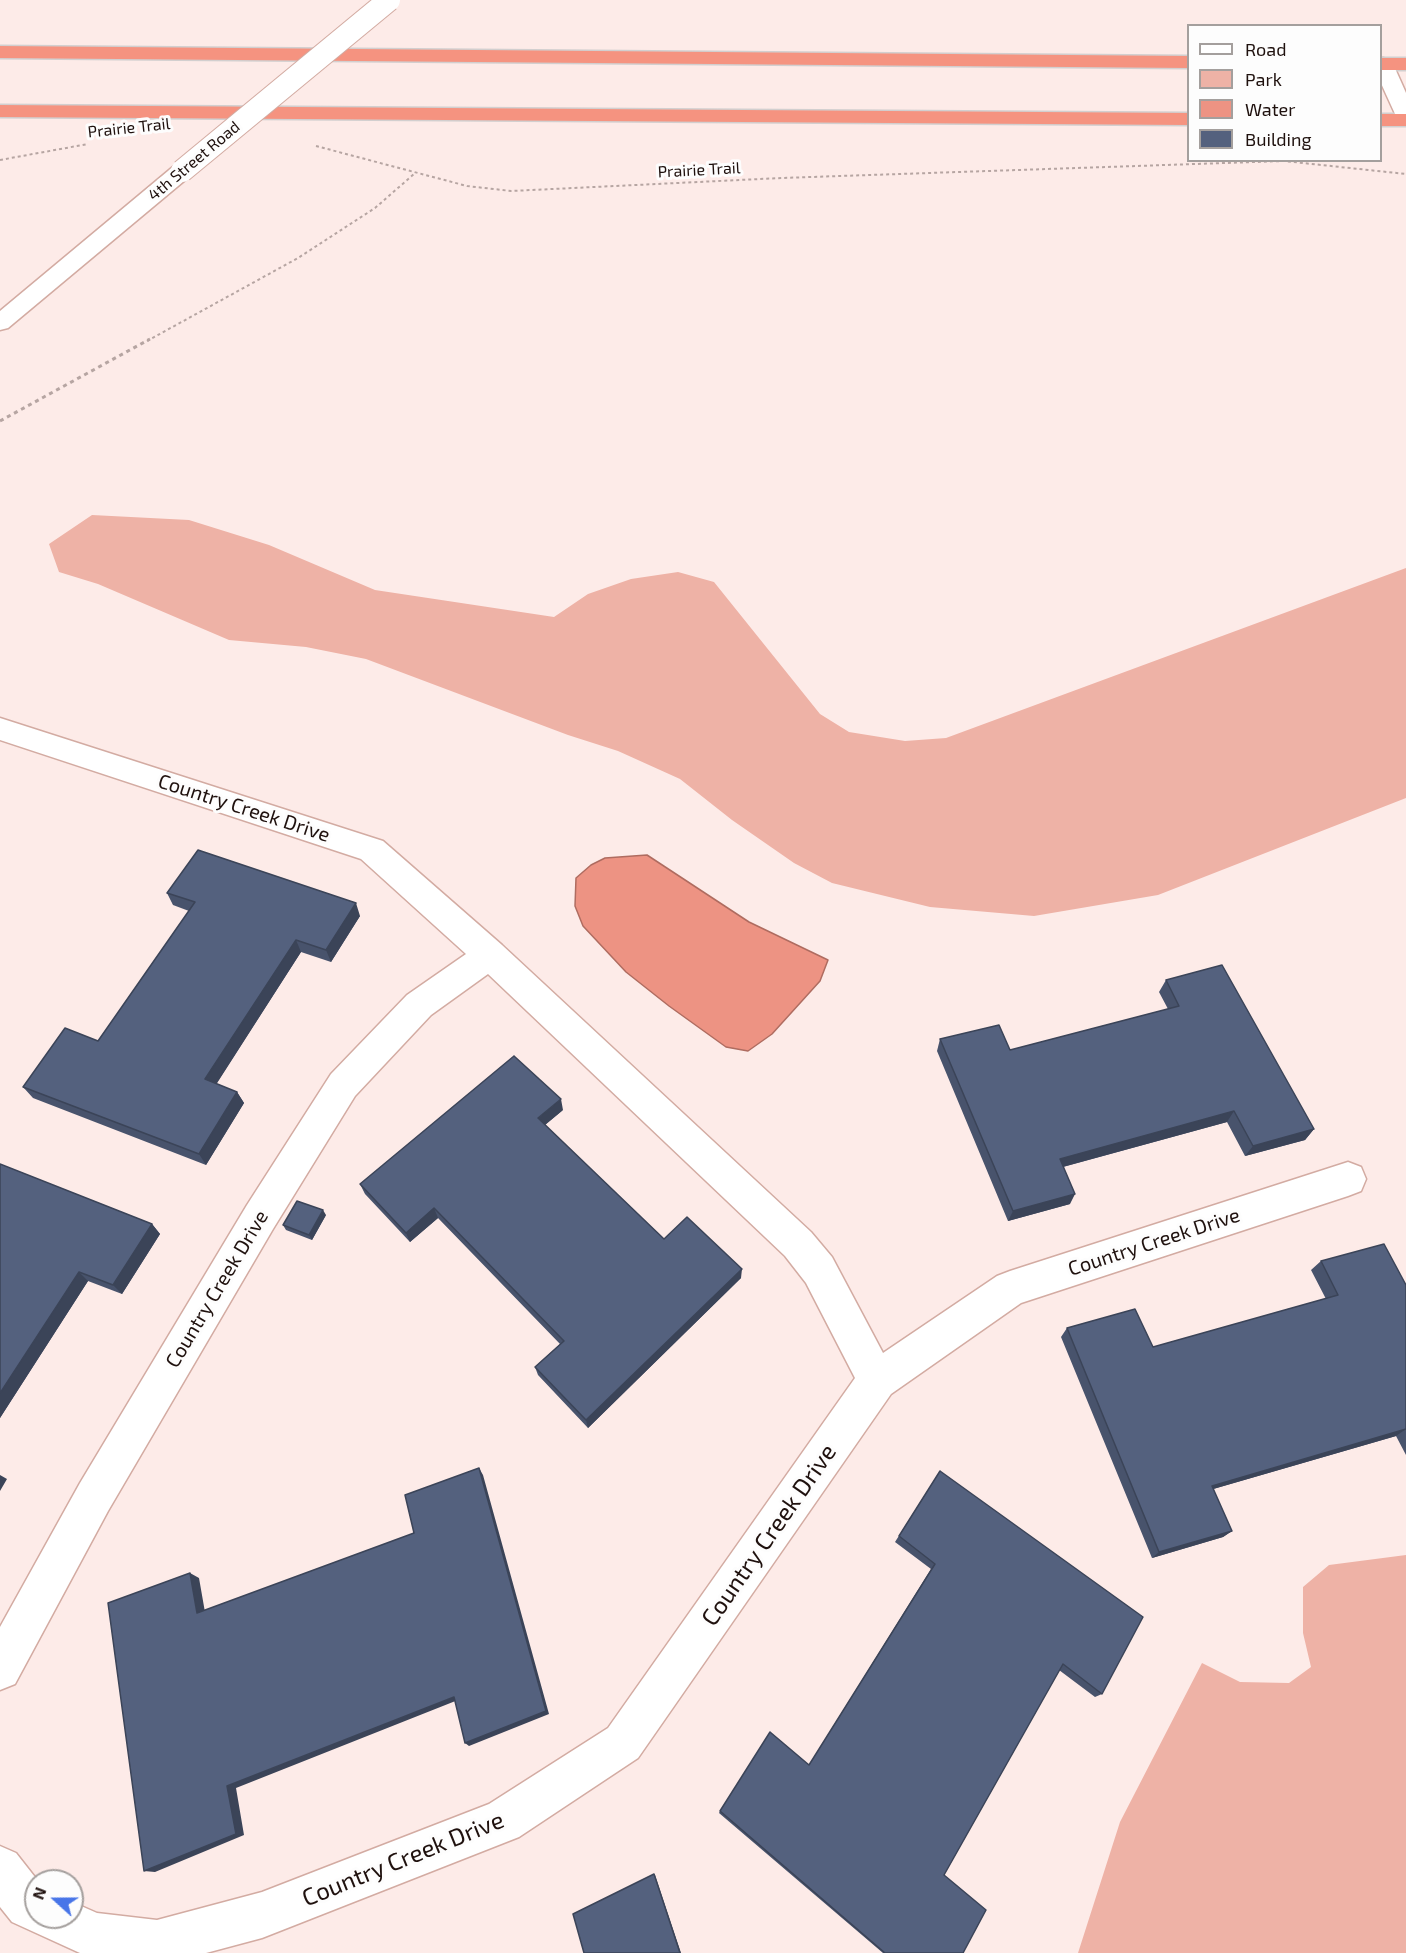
<!DOCTYPE html>
<style>
body{margin:0}
#map{position:relative;width:1406px;height:1953px;overflow:hidden;background:#fdebe8;font-family:"Exo 2",sans-serif}
canvas{display:block}
.legend{position:absolute;left:1187px;top:24px;width:195px;height:138px;box-sizing:border-box;background:#fdfdfd;border:2px solid #a49f9d;margin:0;padding:8px 10px;list-style:none;font-size:18px;color:#1f110e}
.legend li{display:flex;align-items:center;gap:12px;height:30px}
.legend b{width:30px;border:2px solid #a49f9d}
.north{position:absolute;left:24px;top:1869px;width:60px;height:60px;box-sizing:border-box;background:#fdfdfd;border:2px solid #a49f9d;border-radius:50%;rotate:291deg;font-size:16px;font-weight:700;line-height:24px;text-align:center;color:#1f110e}
.north::after{content:'';display:block;margin:auto;width:21px;height:27px;background:#4875e8;clip-path:polygon(50% 0,100% 100%,50% 72%,0 100%)}
</style>
<div id="map">
<canvas width="1406" height="1953"></canvas>
<ul class="legend">
<li><b style="height:8px;background:#fff"></b>Road</li>
<li><b style="height:16px;background:#eeb2a6"></b>Park</li>
<li><b style="height:16px;background:#ed9383"></b>Water</li>
<li><b style="height:16px;background:#54617e"></b>Building</li>
</ul>
<div class="north">N</div>
</div>
<script>
const ctx = document.querySelector('canvas').getContext('2d');
ctx.lineJoin = 'round';
function fillPath(path, color) {
  ctx.fillStyle = color;
  ctx.fill(path, 'evenodd');
}
function poly(rows) {
  const path = new Path2D();
  for (const r of rows) {
    path.moveTo(r[0], r[1]);
    for (let i = 2; i < r.length; i += 2) path.lineTo(r[i], r[i + 1]);
  }
  return path;
}
function strokePath(path, color, width, dash) {
  ctx.strokeStyle = color;
  ctx.lineWidth = width;
  ctx.lineCap = dash ? 'butt' : 'round';
  ctx.setLineDash(dash || []);
  ctx.stroke(path);
}
function drawText(font, color, halo, rows, align = 'center') {
  ctx.font = font + ' "Exo 2",sans-serif';
  ctx.lineWidth = 6;
  ctx.setLineDash([]);
  ctx.textBaseline = 'middle';
  ctx.strokeStyle = halo;
  ctx.fillStyle = color;
  for (const [text, x, y, turn = 0] of rows) {
    ctx.save();
    ctx.translate(x, y);
    ctx.rotate((+turn || 0) * Math.PI / 180);
    ctx.textAlign = isNaN(turn) ? turn : align;
    if (halo) ctx.strokeText(text, 0, 0);
    ctx.fillText(text, 0, 0);
    ctx.restore();
  }
}
fillPath(poly([
 [92,515,189,520,269,545,375,590,554,617,588,594,631,579,678,572,714,582,820,714,849,732,905,741,946,738,1406,568,1406,798,1158,895,1034,916,930,907,832,883,794,863,732,820,680,779,618,751,568,735,366,659,306,647,229,640,98,584,59,572,49,544],
 [1406,1555,1406,1953,1078,1953,1120,1822,1202,1663,1240,1682,1289,1683,1311,1667,1303,1633,1303,1587,1329,1565]
]), '#eeb2a6');
const water = poly([
 [647,855,749,922,828,960,820,981,801,1002,772,1034,748,1051,726,1047,669,1006,626,972,583,926,575,906,576,878,591,865,605,858,647,855]
]);
fillPath(water, '#ed9383');
strokePath(water, '#af6c60', 1.5);
const minor = poly([
 [1383,58,1390,60,1393,64,1406,93,1406,122,1399,120,1396,116,1380,81,1380,59,1383,58],
 [182,164,190,166,193,171,190,176,8,328,0,330,0,311,174,166,182,164],
 [0,718,383,841,502,945,811,1232,832,1257,883,1353,997,1276,1010,1271,1348,1162,1361,1167,1366,1179,1361,1191,1348,1196,1021,1303,891,1394,638,1758,519,1837,262,1938,206,1953,80,1953,12,1922,0,1907,0,1846,16,1853,38,1881,36,1917,72,1917,72,1902,97,1913,157,1920,262,1892,489,1804,608,1728,855,1378,806,1283,785,1256,488,974,431,1015,355,1096,273,1229,108,1511,15,1684,0,1690,0,1627,80,1483,247,1205,331,1074,407,995,466,954,361,859,0,740,0,718]
]);
const highway = poly([
 [0,46,1188,56,1188,68,0,58,0,46],
 [1380,58,1406,58,1406,70,1380,70,1380,58],
 [0,105,1188,113,1188,125,0,117,0,105],
 [1380,114,1406,114,1406,126,1380,126,1380,114]
]);
strokePath(minor, '#d3aba2', 3);
strokePath(highway, '#d2cfcf', 3);
strokePath(poly([
 [316,146,467,186,511,191,781,178,1284,161,1406,174],
 [0,160,88,144],
 [147,341,298,258,375,208,414,174]
]), '#b6a5a2', 2, [3, 3]);
strokePath(poly([
 [0,421,150,339]
]), '#b6a5a2', 3, [4, 4]);
fillPath(minor, '#fff');
fillPath(highway, '#f59380');
const minorBridge = poly([
 [182,171,389,0]
]);
strokePath(minorBridge, '#d3aba2', 24, []);
strokePath(minorBridge, '#fff', 22);
fillPath(poly([
 [167,893,360,916,331,962,301,952,216,1084,237,1092,244,1103,206,1165,33,1098,23,1087,98,1041,189,911,173,905],
 [1166,980,1314,1129,1305,1140,1245,1156,1227,1122,1063,1167,1070,1204,1008,1221,937,1051,940,1039,1010,1050,1168,1009,1159,992],
 [563,1110,545,1125,664,1239,741,1278,588,1428,538,1375,535,1367,560,1344,438,1218,410,1242,365,1194,360,1184],
 [0,1164,152,1224,160,1234,122,1294,88,1281,0,1418],
 [326,1215,312,1240,286,1230,283,1225],
 [1321,1261,1406,1285,1406,1455,1396,1436,1213,1489,1232,1531,1223,1537,1152,1558,1061,1337,1067,1328,1153,1347,1326,1299,1311,1270],
 [940,1471,1102,1694,1095,1697,1059,1670,944,1875,963,1953,883,1953,719,1813,720,1811,809,1765,931,1569,895,1542]
]), '#48536c');
fillPath(poly([
 [356,903,360,916,331,962,326,950],
 [296,940,301,952,212,1091,205,1079],
 [237,1092,244,1103,206,1165,199,1154],
 [561,1099,563,1110,540,1129,538,1118],
 [1234,1111,1227,1122,1055,1169,1060,1159],
 [1314,1129,1305,1140,1245,1156,1253,1146],
 [1075,1194,1070,1204,1008,1221,1013,1211],
 [434,1208,438,1218,410,1242,406,1233],
 [323,1210,326,1215,312,1240,309,1235],
 [152,1224,160,1234,122,1294,113,1285],
 [742,1269,741,1278,588,1428,586,1420],
 [79,1272,88,1281,0,1418,0,1393],
 [1406,1429,1396,1436,1203,1492,1212,1486],
 [479,1468,483,1475,549,1714,469,1746,465,1743],
 [0,1475,7,1479,0,1491],
 [1232,1531,1223,1537,1152,1558,1159,1552],
 [190,1573,199,1578,206,1618,197,1613],
 [454,1697,458,1700,236,1788,244,1835,155,1872,144,1871,227,1786],
 [654,1874,655,1875,681,1953,680,1953]
]), '#3b4458');
const building = poly([
 [198,850,356,903,326,950,296,940,205,1079,237,1092,199,1154,23,1087,65,1028,98,1041,195,902,167,893,198,850],
 [1222,965,1314,1129,1253,1146,1234,1111,1060,1159,1075,1194,1013,1211,940,1039,999,1025,1010,1050,1179,1006,1166,980,1222,965],
 [514,1056,561,1099,538,1118,664,1239,687,1217,742,1269,586,1420,535,1367,564,1341,434,1208,406,1233,360,1184,514,1056],
 [0,1164,152,1224,113,1285,79,1272,0,1393,0,1164],
 [297,1201,323,1210,309,1235,283,1225,297,1201],
 [1384,1244,1406,1285,1406,1429,1212,1486,1232,1531,1159,1552,1067,1328,1135,1309,1153,1347,1338,1295,1321,1261,1384,1244],
 [479,1468,546,1711,465,1743,454,1697,227,1786,236,1834,144,1871,108,1603,190,1573,197,1613,414,1533,405,1495,479,1468],
 [940,1471,1143,1617,1102,1694,1063,1664,944,1875,986,1910,963,1953,885,1953,720,1811,770,1732,809,1765,935,1564,899,1536,940,1471],
 [654,1874,680,1953,584,1953,573,1914,654,1874]
]);
fillPath(building, '#54617e');
strokePath(building, '#3b4458', 1.5);
drawText('16px', '#1f110e', '#fdfdfd', [
 ["Prairie Trail",129,128,-6],
 ["4th Street Road",194,161,-40],
 ["Prairie Trail",699,170,-3]
]);
drawText('20px', '#1f110e', '#fdfdfd', [
 ["Country Creek Drive",244,808,18],
 ["Country Creek Drive",1154,1242,-18],
 ["Country Creek Drive",217,1289,-59]
]);
drawText('24px', '#1f110e', '#fdfdfd', [
 ["Country Creek Drive",769,1535,-55],
 ["Country Creek Drive",403,1859,-22]
]);
</script>
